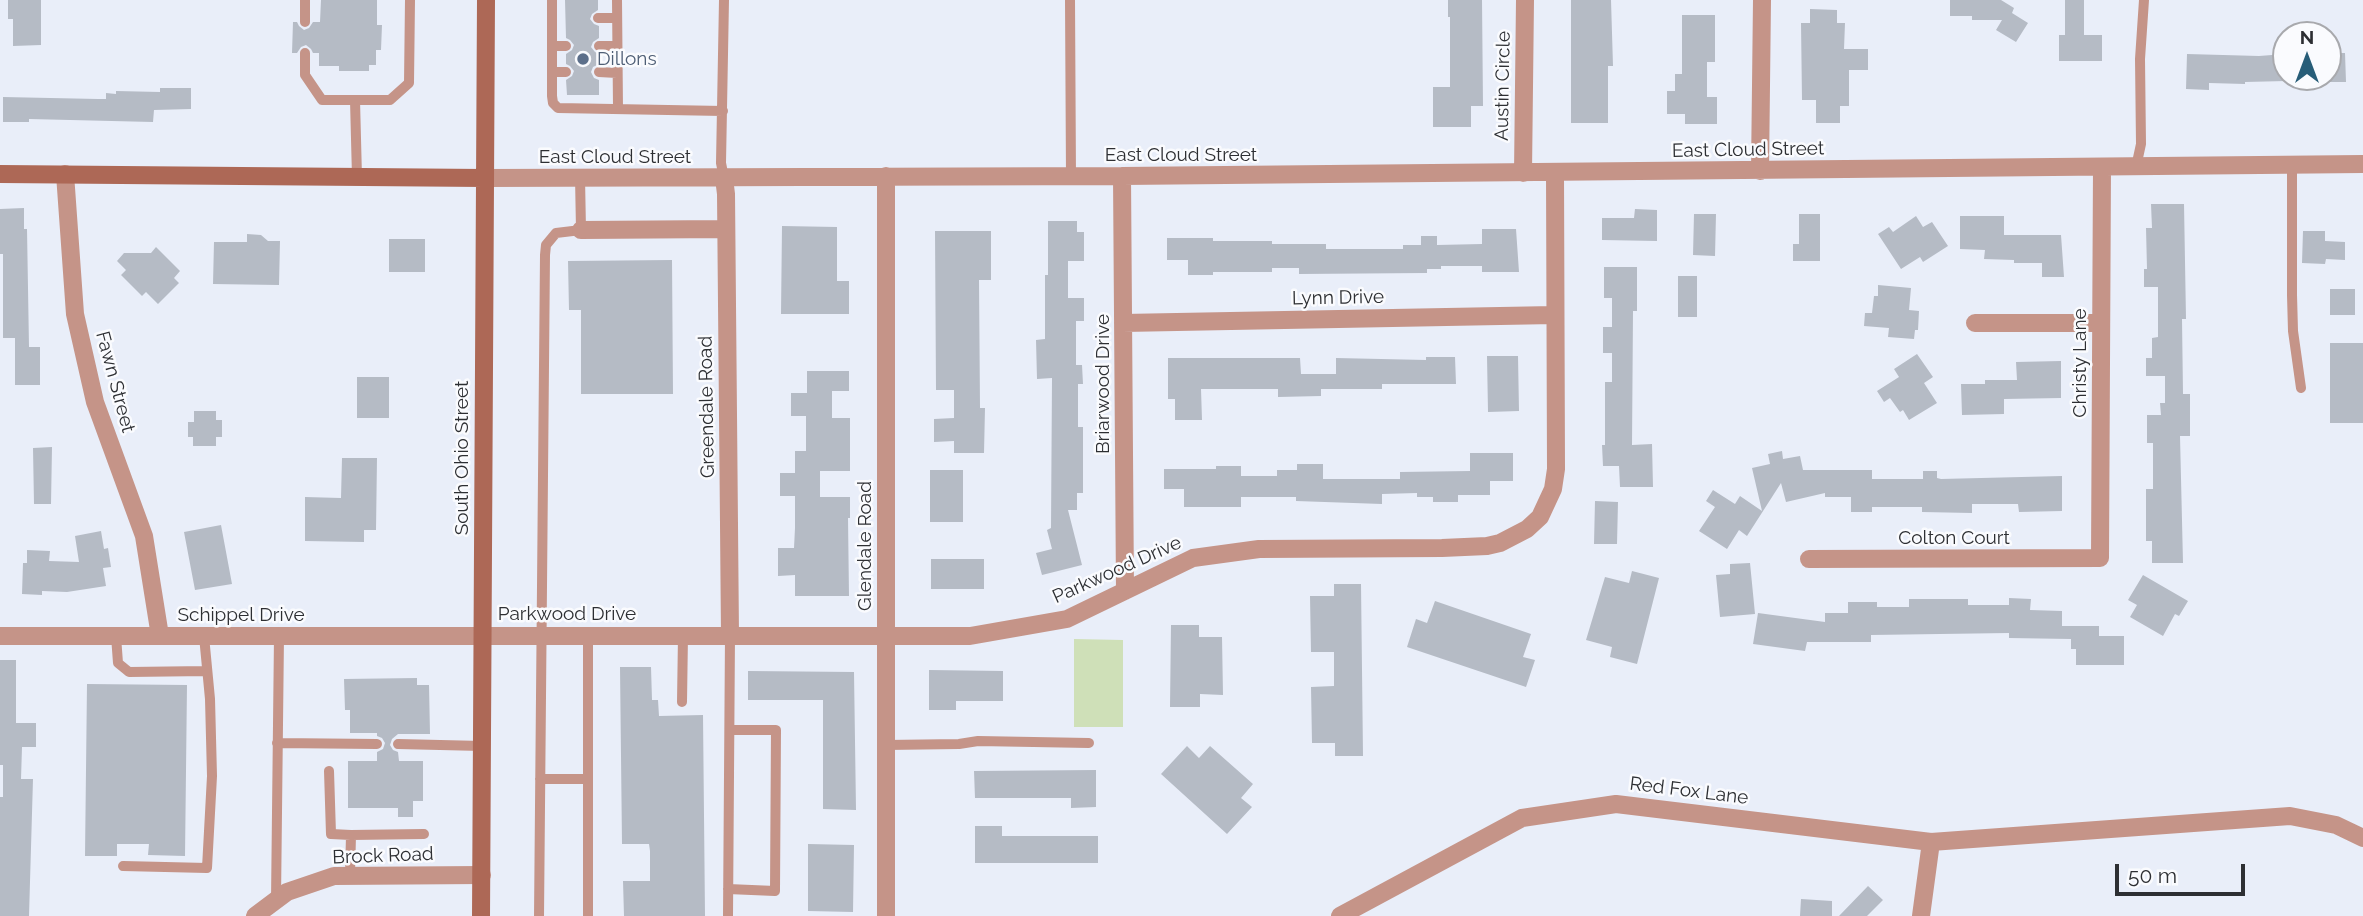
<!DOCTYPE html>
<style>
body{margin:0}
#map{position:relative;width:2363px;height:916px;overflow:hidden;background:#e9eef9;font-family:Raleway,sans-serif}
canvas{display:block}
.north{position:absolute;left:2272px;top:21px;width:70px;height:70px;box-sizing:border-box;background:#fafbfe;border:2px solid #a8a9ad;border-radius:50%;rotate:0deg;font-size:19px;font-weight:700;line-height:28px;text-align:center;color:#2d2f33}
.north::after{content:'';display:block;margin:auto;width:24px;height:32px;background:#275d78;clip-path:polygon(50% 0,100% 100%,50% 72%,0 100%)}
.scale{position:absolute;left:2115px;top:864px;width:130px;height:32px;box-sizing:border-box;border:4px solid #2d2f33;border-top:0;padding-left:9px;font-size:21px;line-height:24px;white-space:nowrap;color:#2d2f33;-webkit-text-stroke:5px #fafbfe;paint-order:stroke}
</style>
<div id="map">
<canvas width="2363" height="916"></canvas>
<div class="north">N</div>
<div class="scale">50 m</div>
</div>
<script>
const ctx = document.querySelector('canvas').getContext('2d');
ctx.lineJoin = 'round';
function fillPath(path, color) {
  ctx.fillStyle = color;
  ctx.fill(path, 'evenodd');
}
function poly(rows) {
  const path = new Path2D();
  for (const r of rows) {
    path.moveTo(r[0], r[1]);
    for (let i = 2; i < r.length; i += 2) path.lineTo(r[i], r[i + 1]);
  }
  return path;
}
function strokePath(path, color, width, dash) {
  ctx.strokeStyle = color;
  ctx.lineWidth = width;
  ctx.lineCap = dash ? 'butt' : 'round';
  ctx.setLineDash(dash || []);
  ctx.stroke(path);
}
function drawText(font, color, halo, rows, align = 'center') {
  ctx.font = font + ' Raleway,sans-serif';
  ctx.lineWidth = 5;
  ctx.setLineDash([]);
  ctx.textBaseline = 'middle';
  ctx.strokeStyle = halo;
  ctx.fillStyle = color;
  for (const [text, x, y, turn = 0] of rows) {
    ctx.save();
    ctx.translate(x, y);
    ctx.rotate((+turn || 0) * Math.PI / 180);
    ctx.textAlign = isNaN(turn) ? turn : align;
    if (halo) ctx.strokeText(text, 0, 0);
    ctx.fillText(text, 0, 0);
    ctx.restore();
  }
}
fillPath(poly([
 [1074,639,1123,640,1123,727,1074,727]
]), '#cfe0b8');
fillPath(poly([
 [8,0,41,0,41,45,13,46,13,19,8,19],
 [321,0,377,0,377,25,382,25,381,50,376,50,376,65,369,65,369,71,339,71,339,66,319,66,319,53,313,53,311,49,306,45,301,47,297,53,292,53,293,22,297,22,299,26,304,30,309,28,313,22,320,22],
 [565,0,598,0,598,10,592,14,590,19,594,24,599,26,599,38,593,42,591,47,595,52,599,54,599,64,593,67,591,72,594,78,599,80,599,95,567,95,566,80,572,76,574,71,570,66,566,64,566,54,572,50,574,45,570,40,566,38],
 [1448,0,1482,0,1483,106,1471,106,1471,127,1433,127,1433,87,1450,87,1450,17,1448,17],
 [1571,0,1611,0,1613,66,1608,66,1608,123,1571,123],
 [1950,0,2001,0,2014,8,2012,13,2028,23,2016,42,1996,30,2002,20,1972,20,1972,16,1950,16],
 [2065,0,2084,0,2084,35,2102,35,2102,61,2059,61,2059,35,2065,35],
 [1810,9,1837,10,1837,23,1845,23,1844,49,1868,49,1868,70,1849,70,1849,106,1840,106,1840,123,1816,123,1816,100,1802,100,1801,23,1810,23],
 [1682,15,1715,15,1715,62,1707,62,1707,97,1717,97,1717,124,1685,124,1685,114,1667,114,1667,91,1675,91,1675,74,1682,74],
 [2328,53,2345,53,2346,82,2328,82],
 [2187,54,2259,56,2285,54,2286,81,2245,82,2245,84,2209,83,2209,90,2186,89],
 [160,88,191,88,191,109,154,110,153,122,29,119,29,122,3,122,3,97,98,99,106,99,106,93,116,94,116,91,160,92],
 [2151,204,2184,204,2186,319,2182,319,2183,394,2190,394,2190,436,2180,436,2183,563,2152,563,2152,541,2146,541,2146,489,2153,489,2153,443,2147,443,2147,415,2161,415,2160,403,2165,403,2165,376,2146,376,2146,358,2152,358,2152,338,2158,337,2158,287,2144,287,2144,269,2147,269,2146,228,2152,228],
 [24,208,24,229,27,229,29,347,40,347,40,385,15,385,15,338,3,338,3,254,0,254,0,209],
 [1635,209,1657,210,1657,241,1602,240,1602,218,1634,218],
 [1694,214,1716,214,1715,256,1693,255],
 [1799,214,1820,214,1820,261,1793,261,1793,244,1799,244],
 [1916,216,1923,227,1932,222,1948,246,1923,262,1920,257,1901,269,1878,234,1889,227,1893,232],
 [1960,216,2004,216,2004,235,2061,235,2064,277,2042,277,2042,263,2014,263,2014,260,1984,259,1985,250,1960,249],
 [1048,221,1077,221,1077,232,1084,232,1084,261,1068,261,1068,298,1084,298,1084,321,1076,321,1076,365,1082,365,1083,384,1078,384,1078,427,1083,427,1083,493,1077,493,1077,510,1068,510,1082,565,1042,575,1036,553,1052,549,1047,530,1051,528,1052,378,1037,379,1036,340,1045,339,1045,275,1048,275],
 [782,226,837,227,837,281,849,281,849,314,781,314],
 [1482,229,1516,229,1519,272,1482,272,1482,266,1441,266,1441,269,1427,269,1427,273,1299,274,1299,268,1272,268,1272,272,1213,272,1213,275,1188,275,1188,260,1167,260,1167,238,1213,238,1213,241,1272,241,1272,244,1326,244,1326,249,1403,249,1403,245,1421,245,1421,236,1437,236,1437,245,1482,244],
 [935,231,991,231,991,280,979,280,980,408,985,408,984,453,954,453,954,441,934,442,934,419,954,418,954,390,936,390],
 [2303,231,2325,231,2325,241,2345,242,2345,260,2326,259,2325,264,2302,263],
 [247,234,261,235,268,241,280,241,279,285,213,284,214,242,247,242],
 [389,239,425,239,425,272,389,272],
 [156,247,180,271,174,278,179,283,158,304,146,292,142,296,121,275,126,270,117,261,124,253,151,253],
 [672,260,673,394,581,394,581,310,569,310,568,261],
 [1604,267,1637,267,1637,311,1633,311,1632,445,1652,444,1653,487,1620,487,1619,466,1603,466,1602,445,1605,445,1605,382,1612,382,1612,353,1603,353,1603,327,1612,327,1612,298,1604,298],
 [1678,276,1697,276,1697,317,1678,317],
 [1878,285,1911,288,1909,310,1919,311,1918,330,1915,330,1914,339,1888,337,1889,328,1864,326,1865,313,1872,313,1874,296,1878,296],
 [2330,289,2355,289,2355,315,2330,315],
 [2330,343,2363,343,2363,423,2330,423],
 [1917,354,1933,377,1924,383,1937,403,1909,420,1903,410,1900,412,1890,398,1884,402,1877,391,1899,377,1894,369],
 [1487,356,1518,356,1519,411,1488,412],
 [1426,357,1455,357,1456,384,1382,384,1382,389,1321,389,1321,396,1278,397,1278,389,1201,389,1202,420,1175,420,1175,399,1168,399,1168,358,1300,358,1301,374,1336,374,1336,358,1426,360],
 [2061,361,2061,398,2004,399,2004,414,1962,415,1961,384,1985,384,1985,380,2017,380,2016,362],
 [807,371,849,371,849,391,832,391,832,418,850,418,850,471,820,471,820,497,850,497,850,518,848,518,849,596,795,596,795,575,778,576,778,548,794,548,795,528,795,496,780,496,780,473,795,473,795,451,806,451,806,416,791,416,791,393,807,393],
 [357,377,389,377,389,418,357,418],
 [194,411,216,411,216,420,222,420,222,437,216,437,216,446,193,446,193,437,188,437,188,422,194,422],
 [52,447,51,504,34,504,33,448],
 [1782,451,1783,459,1800,456,1803,470,1872,470,1872,479,1923,479,1923,471,1937,471,1937,478,1941,479,2062,476,2062,511,2019,512,2018,504,1972,504,1972,513,1922,512,1922,507,1872,507,1872,512,1851,512,1851,497,1825,497,1825,493,1786,502,1781,483,1747,536,1739,530,1727,549,1699,531,1715,507,1706,501,1713,490,1735,504,1740,496,1762,511,1752,468,1770,464,1768,454],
 [1470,453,1513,453,1513,481,1490,481,1490,495,1458,495,1458,502,1433,502,1433,497,1417,497,1417,493,1382,494,1382,504,1296,501,1296,497,1241,497,1241,507,1184,507,1184,489,1164,489,1164,469,1216,469,1216,466,1241,466,1241,476,1277,476,1277,470,1297,470,1297,464,1323,464,1323,479,1400,479,1400,472,1470,471],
 [342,458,377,458,376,530,364,530,364,542,305,541,305,497,341,498],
 [930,470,963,470,963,522,930,522],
 [1595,501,1618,502,1617,544,1594,544],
 [221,525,232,584,195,590,184,532],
 [101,531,104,549,108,548,111,567,103,568,106,586,67,592,42,591,42,595,22,594,23,563,27,563,27,550,50,551,49,561,79,562,75,536],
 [931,559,984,559,984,589,931,589],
 [1750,563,1755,614,1720,617,1716,575,1730,574,1730,564],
 [1632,571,1659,578,1637,664,1610,657,1612,647,1586,640,1605,577,1629,583],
 [2143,575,2188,601,2179,616,2175,614,2163,636,2130,617,2137,605,2128,600],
 [1334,584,1361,584,1363,756,1335,756,1335,743,1312,743,1311,687,1334,686,1334,652,1311,652,1310,596,1334,596],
 [2009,598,2031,599,2030,610,2062,611,2062,626,2099,626,2099,636,2124,636,2124,665,2076,665,2076,649,2071,649,2071,639,2009,638,2009,633,1871,635,1871,642,1807,642,1805,651,1753,644,1758,613,1825,622,1825,613,1848,613,1848,602,1877,602,1877,607,1909,607,1909,599,1968,599,1968,605,2009,605],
 [1435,601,1531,634,1523,657,1535,660,1526,687,1407,647,1416,619,1427,623],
 [1171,625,1199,625,1199,637,1222,637,1223,695,1200,694,1200,707,1170,707],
 [0,660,16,660,16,723,36,723,36,747,22,747,21,779,33,779,29,916,0,916,0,797,3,797,3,765,0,765],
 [620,667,651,667,652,700,658,700,659,716,703,715,705,916,624,916,623,881,650,881,650,851,649,844,622,844],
 [929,670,1003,671,1003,701,956,701,956,710,929,710],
 [748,671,854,672,856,810,823,809,823,700,748,700],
 [417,678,417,685,429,685,430,734,398,734,392,739,390,745,393,750,398,752,399,761,423,761,423,801,413,801,413,817,398,817,398,808,348,808,348,761,377,761,377,752,383,749,385,743,382,738,377,736,377,733,350,733,350,710,345,710,344,679],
 [87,684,187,685,185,856,148,855,149,844,117,844,117,856,85,856],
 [1187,746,1199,758,1210,746,1253,784,1241,798,1252,807,1227,834,1161,774],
 [1096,770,1096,807,1071,808,1071,798,975,798,974,771],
 [975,826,1002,826,1002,836,1098,836,1098,863,975,863],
 [808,844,854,845,853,912,808,911],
 [1868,886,1883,900,1867,916,1839,916],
 [1801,899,1832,901,1832,916,1800,916]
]), '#b5bbc5');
strokePath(poly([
 [305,0,305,22],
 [552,0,552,96,553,103,558,108,723,111],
 [617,0,618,108],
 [1070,0,1071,177],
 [598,18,617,18],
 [552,46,566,46],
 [599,46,617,46],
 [305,53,305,75,322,100,390,100,409,83,410,0],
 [552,72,566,72],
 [599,72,617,73],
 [355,100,357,177],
 [2292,165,2292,295,2293,331,2301,388],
 [2136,167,2141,144,2140,59,2144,0],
 [724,178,721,163,724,0],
 [588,635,588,916],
 [116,636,118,663,129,672,207,671],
 [682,702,683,635],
 [277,743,377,744],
 [398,744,482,746],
 [886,745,959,744,978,741,1089,743],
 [329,771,331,834,351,835],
 [540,779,588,779],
 [123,866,207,868,212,776,210,699,204,636],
 [350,876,351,835,424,834],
 [728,889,775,891,776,730,730,730],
 [276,900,279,636],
 [539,916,545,255,546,245,556,233,581,230,580,177],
 [728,916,730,635]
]), '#c59488', 10);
strokePath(poly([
 [1760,171,1762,0],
 [1523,173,1525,0],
 [65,174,75,314,95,402,144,536,160,636],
 [886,176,886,916],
 [1122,176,1125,591],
 [484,178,1122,176,2363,164],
 [724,178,726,194,730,635],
 [581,230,726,229],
 [1123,323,1554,315],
 [1975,323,2101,323],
 [1809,559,2100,558,2102,167],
 [0,636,970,636,1067,619,1193,558,1259,549,1442,548,1487,546,1500,543,1527,529,1540,517,1553,489,1556,469,1555,173],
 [255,916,287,892,334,876,482,875],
 [1340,916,1522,818,1616,804,1931,842,2290,816,2336,825,2363,838],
 [1921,916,1931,842]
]), '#c59488', 18);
strokePath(poly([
 [0,174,484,178],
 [481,916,486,0]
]), '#ad6856', 18);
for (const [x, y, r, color] of [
 [583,59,7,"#5c6f8a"]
]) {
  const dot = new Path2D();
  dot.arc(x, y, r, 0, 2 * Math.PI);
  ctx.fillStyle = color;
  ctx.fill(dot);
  strokePath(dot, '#fafbfe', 2.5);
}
drawText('19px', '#4e5e75', '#fafbfe', [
 ["Dillons",597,59]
], 'left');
drawText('19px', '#2d2f33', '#fafbfe', [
 ["Austin Circle",1503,86,-89],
 ["East Cloud Street",1748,150,-1],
 ["East Cloud Street",1181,155],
 ["East Cloud Street",615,157],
 ["Lynn Drive",1338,298,-1],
 ["Christy Lane",2080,363,-90],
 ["Fawn Street",115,382,75],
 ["Briarwood Drive",1103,384,-90],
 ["Greendale Road",707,407,-91],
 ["South Ohio Street",462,458,-90],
 ["Colton Court",1954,538],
 ["Glendale Road",865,546,-90],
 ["Parkwood Drive",1117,570,-24],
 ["Parkwood Drive",567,614],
 ["Schippel Drive",241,615],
 ["Red Fox Lane",1689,791,7],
 ["Brock Road",383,856,-2]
]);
</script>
